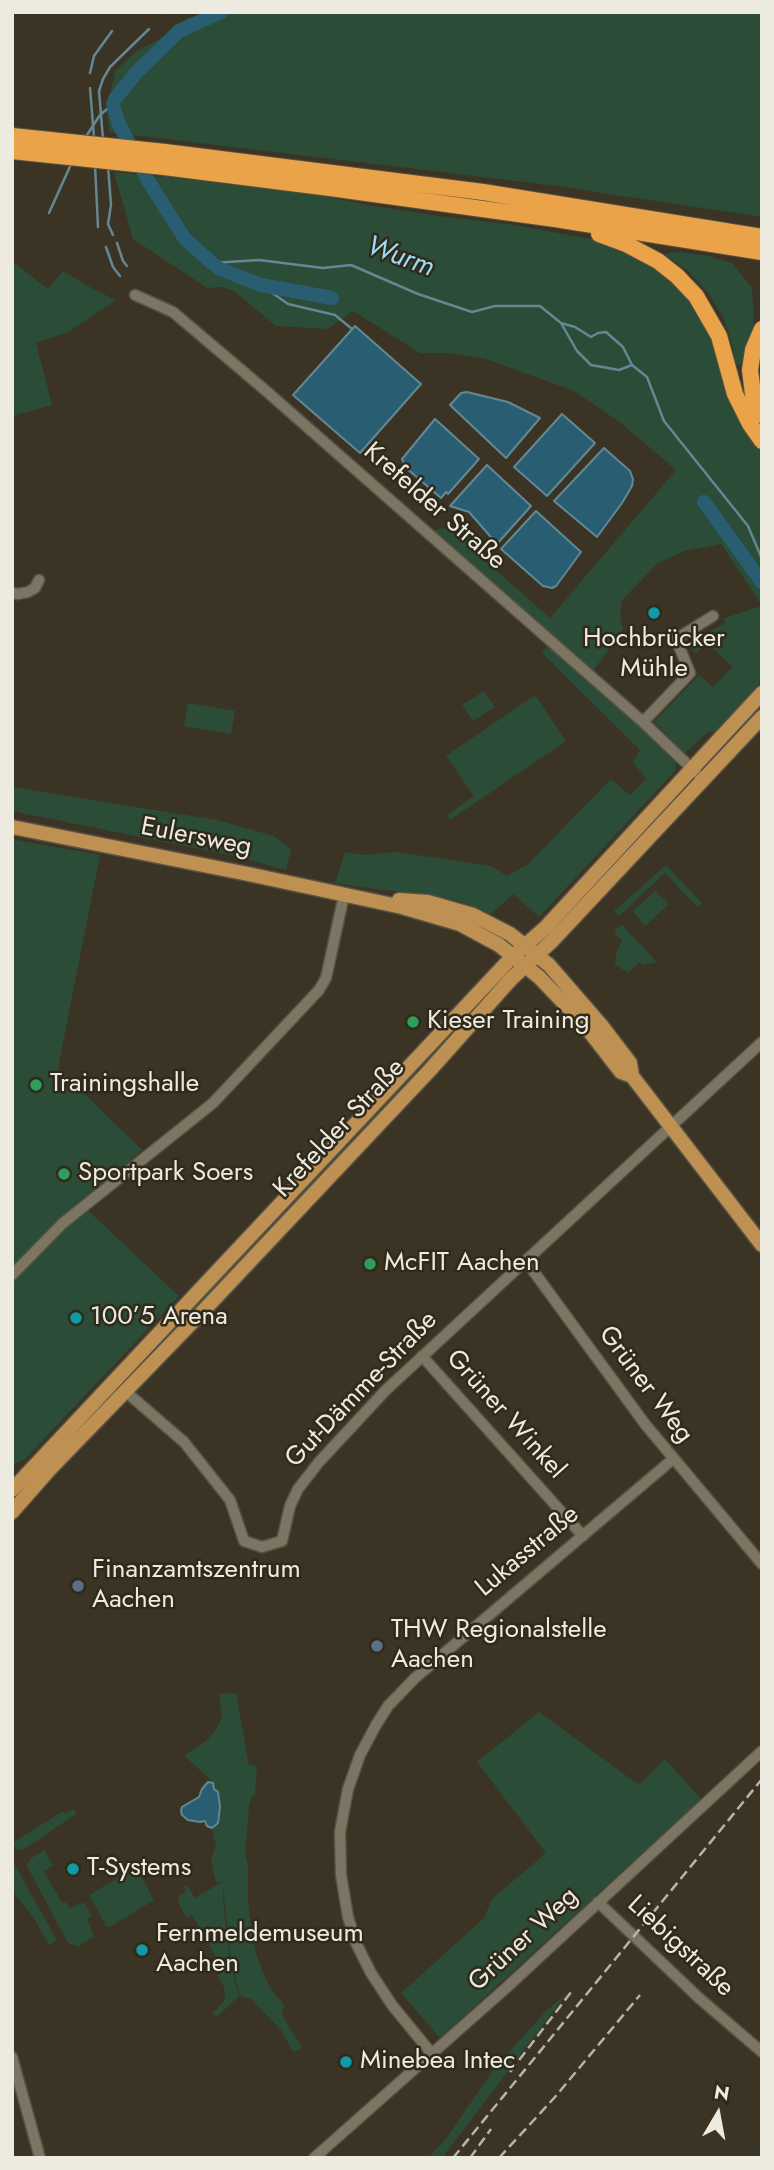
<!DOCTYPE html>
<meta charset="utf-8">
<style>
body{margin:0}
#map{position:relative;width:774px;height:2170px;overflow:hidden;background:#3b3424;font-family:Jost,sans-serif}
canvas{display:block}
.frame{position:absolute;inset:0;border:14px solid #edeae0;pointer-events:none}
.north{position:absolute;left:683px;top:2079px;width:70px;height:70px;-webkit-text-stroke:5px #302a1b;paint-order:stroke;rotate:10deg;font-size:19px;font-weight:700;line-height:28px;text-align:center;color:#edeae0}
.north::after{content:'';display:block;margin:auto;width:24px;height:32px;background:#edeae0;clip-path:polygon(50% 0,100% 100%,50% 72%,0 100%)}
</style>
<div id="map">
<canvas width="774" height="2170"></canvas>
<div class="frame"></div>
<div class="north">N</div>
</div>
<script>
const ctx = document.querySelector('canvas').getContext('2d');
ctx.lineJoin = 'round';
function fillPath(path, color) {
  ctx.fillStyle = color;
  ctx.fill(path, 'evenodd');
}
function poly(rows) {
  const path = new Path2D();
  for (const r of rows) {
    path.moveTo(r[0], r[1]);
    for (let i = 2; i < r.length; i += 2) path.lineTo(r[i], r[i + 1]);
  }
  return path;
}
function strokePath(path, color, width, dash) {
  ctx.strokeStyle = color;
  ctx.lineWidth = width;
  ctx.lineCap = dash ? 'butt' : 'round';
  ctx.setLineDash(dash || []);
  ctx.stroke(path);
}
function drawText(font, color, halo, rows, align = 'center') {
  ctx.font = font + ' Jost,sans-serif';
  ctx.lineWidth = 5;
  ctx.setLineDash([]);
  ctx.textBaseline = 'middle';
  ctx.strokeStyle = halo;
  ctx.fillStyle = color;
  for (const [text, x, y, turn = 0] of rows) {
    ctx.save();
    ctx.translate(x, y);
    ctx.rotate((+turn || 0) * Math.PI / 180);
    ctx.textAlign = isNaN(turn) ? turn : align;
    if (halo) ctx.strokeText(text, 0, 0);
    ctx.fillText(text, 0, 0);
    ctx.restore();
  }
}
fillPath(poly([
 [208,12,762,12,762,217,549,185,109,132,107,112,115,71,134,53],
 [114,172,162,177,163,176,319,195,368,205,446,217,515,225,591,239,647,262,690,299,715,345,730,405,750,439,762,452,762,605,721,544,685,551,658,563,622,600,620,615,623,630,593,671,432,531,457,525,467,534,475,552,550,618,676,470,621,423,574,391,486,359,449,353,420,353,353,311,328,329,276,326,234,291,221,287,207,288,133,239],
 [680,252,709,256,732,263,752,288,754,322,747,367,735,364,732,344,724,319,709,294,687,270,663,254],
 [12,261,48,289,63,271,93,289,116,300,70,331,36,343,52,405,12,416],
 [762,606,762,680,715,732,709,731,685,753,654,722,699,675,713,687,732,667,708,643,695,654,689,643,725,623,724,618],
 [548,644,631,718,675,760,676,770,539,917,513,894,491,914,463,902,428,894,383,890,335,883,345,852,363,855,396,852,491,866,507,876,528,864,611,779,630,795,646,779,633,762,640,750,542,653],
 [484,691,495,707,473,721,462,705],
 [535,695,566,741,450,820,447,815,474,796,446,756],
 [188,703,235,711,231,734,184,726],
 [12,787,217,820,274,836,291,850,286,870,239,857,12,811],
 [12,839,100,855,58,1068,142,1150,81,1204,179,1296,26,1458,12,1466],
 [666,865,702,903,699,906,694,904,665,873,619,916,614,911],
 [655,891,669,904,645,926,633,911],
 [622,925,656,961,655,963,643,965,640,962,628,973,615,964,617,950,622,940,614,934,616,929],
 [436,1047,426,1065,399,1094,32,1482,29,1479],
 [236,1693,249,1765,257,1766,255,1795,252,1795,249,1807,245,1853,248,1866,248,1902,252,1933,256,1953,263,1972,270,1988,285,2006,281,2013,302,2048,293,2052,281,2030,251,1999,240,1996,231,1961,223,1887,223,1901,230,1962,239,1996,217,2017,213,2013,224,2001,225,1994,224,1987,217,1976,224,1971,192,1915,186,1918,178,1902,180,1895,186,1891,184,1887,187,1885,195,1898,222,1882,216,1882,211,1860,216,1846,208,1808,210,1779,184,1756,206,1741,215,1731,222,1718,219,1694],
 [539,1712,639,1785,665,1759,701,1799,440,2038,401,1993,484,1918,492,1899,546,1853,477,1762],
 [73,1809,76,1814,23,1850,16,1849,12,1843,63,1811,65,1814],
 [44,1850,53,1865,44,1871,62,1903,66,1902,70,1908,84,1902,92,1916,87,1919,94,1936,78,1947,68,1943,29,1870,27,1865,30,1859],
 [12,1860,57,1940,49,1945,34,1918,12,1891],
 [133,1869,138,1870,154,1900,110,1927,106,1926,89,1895],
 [568,1992,442,2158,428,2158,445,2140,494,2069,544,2013]
]), '#2b4c36');
const water = poly([
 [355,326,421,384,360,453,293,395,355,326],
 [467,392,508,402,540,418,506,458,450,405,461,393,467,392],
 [562,414,595,443,547,496,514,467,562,414],
 [435,419,479,459,448,494,446,492,441,498,405,467,402,459,435,419],
 [604,448,630,471,633,479,632,486,622,503,597,537,554,501,604,448],
 [487,465,531,506,497,544,469,512,450,506,487,465],
 [536,511,581,552,556,586,552,588,543,586,501,549,536,511],
 [208,1782,213,1783,214,1789,218,1792,220,1807,218,1823,212,1828,207,1826,205,1821,200,1822,188,1820,182,1815,181,1811,182,1807,199,1797,202,1789,208,1782]
]);
fillPath(water, '#295e72');
strokePath(water, '#648893', 2);
strokePath(poly([
 [164,13,164,12],
 [90,73,94,56,112,31],
 [90,88,94,137],
 [85,138,100,115,113,104],
 [103,139,99,91,103,79,110,67,149,29],
 [95,165,98,227],
 [108,166,111,205,108,224,113,235],
 [49,213,72,162],
 [117,243,123,261,127,266],
 [106,247,113,267,120,276],
 [212,263,259,260,323,268,351,265,418,294,472,312,495,306,540,306,561,323,575,327,591,337,598,333,606,332,623,347,632,365,647,377,664,421,748,526,762,559],
 [261,285,288,304,335,315,352,329],
 [561,323,577,351,591,365,619,370,632,365]
]), '#648893', 2.5);
strokePath(poly([
 [221,12,179,31,136,73,115,99,113,104,118,122,147,179,185,239,212,263,220,269,261,285,332,298],
 [704,502,762,582]
]), '#295e72', 14);
const minor = poly([
 [135,295,173,312,265,390,643,722,703,779],
 [12,593,18,594,28,592,35,588,39,580],
 [643,722,690,673,676,639,713,616],
 [526,1261,645,1424,762,1564],
 [12,1275,63,1223,213,1103,319,990,326,978,344,895],
 [422,1356,583,1536],
 [125,1391,184,1442,230,1500,244,1541,262,1547,282,1541,290,1506,298,1489,319,1462,386,1390,762,1042],
 [598,1902,699,1998,762,2052],
 [432,2054,392,2005,371,1973,356,1943,348,1917,341,1875,340,1832,348,1789,360,1755,376,1725,388,1706,415,1678,673,1459],
 [12,2057,40,2158],
 [314,2158,506,1988,762,1751]
]);
const major = poly([
 [12,827,248,874,402,907,460,924,499,945,539,977,583,1023,621,1072,632,1076],
 [399,900,428,902,473,915,510,934,549,965,601,1025,630,1063,632,1076,762,1245],
 [12,1490,513,956,545,928,762,693],
 [12,1512,49,1470,206,1308,430,1070,511,979,553,940,762,717]
]);
const highway = poly([
 [12,136,165,152,483,192,762,237],
 [12,151,164,167,330,188,555,219,762,252],
 [599,234,626,244,658,261,677,276,696,296,719,336,735,394,750,424,762,441],
 [762,329,753,350,750,370,753,394,762,415]
]);
strokePath(minor, '#575244', 13);
strokePath(major, '#575244', 17);
strokePath(highway, '#575244', 18);
strokePath(minor, '#7c7563', 10);
strokePath(major, '#be9153', 14);
strokePath(highway, '#eaa349', 16);
strokePath(poly([
 [510,2072,572,1991],
 [453,2158,762,1779],
 [470,2158,491,2129],
 [499,2158,555,2097,640,1995]
]), '#b7b3a7', 2.5, [10, 5]);
for (const [x, y, r, color] of [
 [654,613,7,"#0f9aa8"],
 [413,1022,7,"#2e9e5b"],
 [36,1085,7,"#2e9e5b"],
 [64,1174,7,"#2e9e5b"],
 [370,1264,7,"#2e9e5b"],
 [76,1318,7,"#0f9aa8"],
 [78,1586,7,"#5c6f8a"],
 [377,1646,7,"#5c6f8a"],
 [73,1869,7,"#0f9aa8"],
 [142,1950,7,"#0f9aa8"],
 [346,2062,7,"#0f9aa8"]
]) {
  const dot = new Path2D();
  dot.arc(x, y, r, 0, 2 * Math.PI);
  ctx.fillStyle = color;
  ctx.fill(dot);
  strokePath(dot, '#302a1b', 2.5);
}
drawText('26px', '#edeae0', '#302a1b', [
 ["Krefelder Straße",434,507,41],
 ["Eulersweg",196,838,11],
 ["Krefelder Straße",340,1129,-47],
 ["Grüner Weg",645,1385,53],
 ["Gut-Dämme-Straße",362,1390,-46],
 ["Grüner Winkel",505,1415,48],
 ["Lukasstraße",528,1552,-40],
 ["Grüner Weg",524,1940,-43],
 ["Liebigstraße",680,1947,43]
]);
drawText('26px', '#edeae0', '#302a1b', [
 ["Hochbrücker",654,640,"center"],
 ["Mühle",654,670,"center"],
 ["Kieser Training",427,1022],
 ["Trainingshalle",50,1085],
 ["Sportpark Soers",78,1174],
 ["McFIT Aachen",384,1264],
 ["100’5 Arena",90,1318],
 ["Finanzamtszentrum",92,1571],
 ["Aachen",92,1601],
 ["THW Regionalstelle",391,1631],
 ["Aachen",391,1661],
 ["T-Systems",87,1869],
 ["Fernmeldemuseum",156,1935],
 ["Aachen",156,1965],
 ["Minebea Intec",360,2062]
], 'left');
drawText('italic 28px', '#9adbf7', '#302a1b', [
 ["Wurm",400,258,20]
]);
</script>
